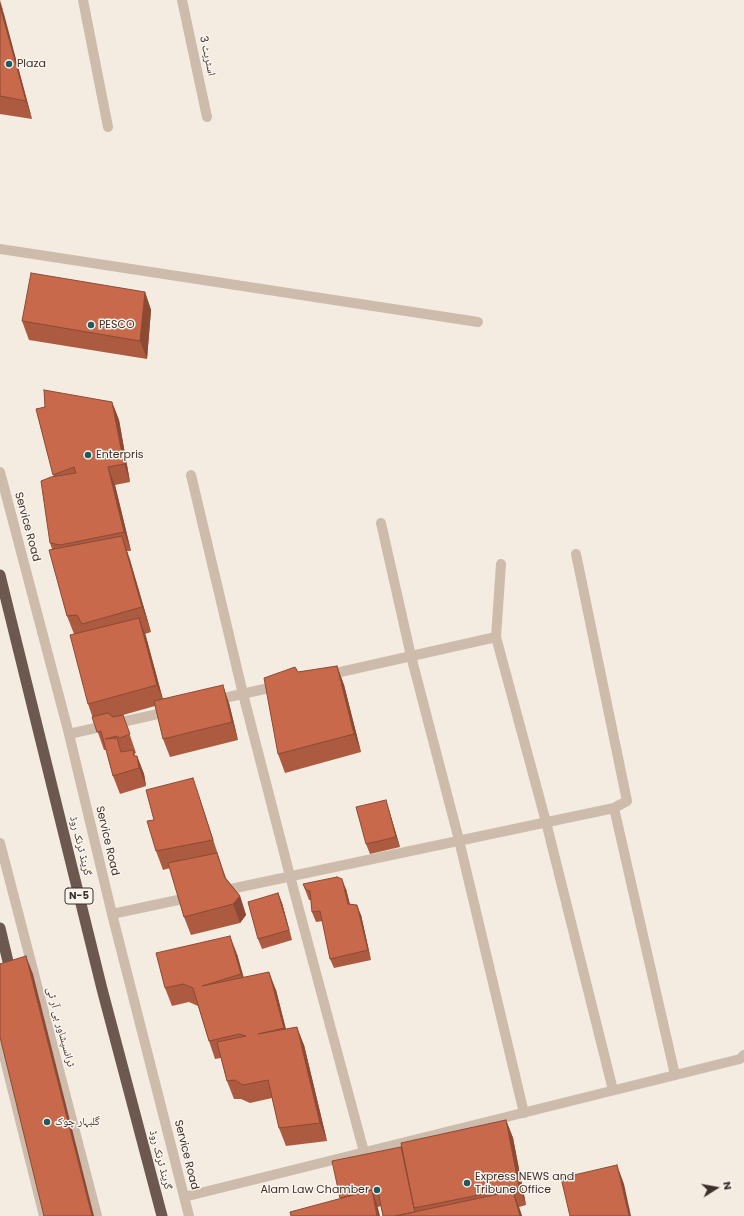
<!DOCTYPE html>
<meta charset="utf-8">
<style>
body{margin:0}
#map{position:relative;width:744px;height:1216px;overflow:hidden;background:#f4ebe1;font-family:Poppins,sans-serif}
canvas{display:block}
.north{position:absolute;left:696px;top:1168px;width:40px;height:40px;-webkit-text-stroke:3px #fbf5ee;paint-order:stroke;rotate:79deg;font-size:11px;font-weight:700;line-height:16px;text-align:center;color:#3b302b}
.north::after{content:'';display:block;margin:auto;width:14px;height:18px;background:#3b302b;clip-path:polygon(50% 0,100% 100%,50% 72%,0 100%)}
</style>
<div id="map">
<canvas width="744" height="1216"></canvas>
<div class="north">N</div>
</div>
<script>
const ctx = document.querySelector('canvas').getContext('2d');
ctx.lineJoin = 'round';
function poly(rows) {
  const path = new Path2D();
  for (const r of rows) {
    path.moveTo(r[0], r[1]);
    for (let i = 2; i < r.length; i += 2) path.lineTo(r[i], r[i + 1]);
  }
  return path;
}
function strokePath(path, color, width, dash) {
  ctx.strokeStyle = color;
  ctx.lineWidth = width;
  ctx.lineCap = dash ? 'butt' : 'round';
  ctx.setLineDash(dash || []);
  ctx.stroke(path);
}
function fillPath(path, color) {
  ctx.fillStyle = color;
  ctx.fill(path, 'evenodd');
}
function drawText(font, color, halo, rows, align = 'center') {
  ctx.font = font + ' Poppins,"Noto Naskh Arabic",sans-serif';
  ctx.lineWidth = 3;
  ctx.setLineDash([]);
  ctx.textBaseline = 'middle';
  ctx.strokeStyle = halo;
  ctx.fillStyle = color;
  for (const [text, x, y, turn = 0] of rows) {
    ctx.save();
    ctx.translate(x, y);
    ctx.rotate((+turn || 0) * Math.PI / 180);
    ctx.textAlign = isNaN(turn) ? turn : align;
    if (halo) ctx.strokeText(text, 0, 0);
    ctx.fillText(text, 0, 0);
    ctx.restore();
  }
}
strokePath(poly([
 [0,843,97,1216],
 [0,1040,44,1216]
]), '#cdbbac', 10);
strokePath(poly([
 [83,0,108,127],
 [182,0,207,117],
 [0,249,478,322],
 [191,475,243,694,290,876,364,1152],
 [381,523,411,656,459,840,524,1113],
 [501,564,496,637,546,822,613,1090],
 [327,675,496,637],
 [215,700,278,686],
 [69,734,171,711],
 [614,808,675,1075],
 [221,891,614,808,627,801,576,554],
 [112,914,192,897]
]), '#cdbbac', 10);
strokePath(poly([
 [0,472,69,734,112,914,189,1216],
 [184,1197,740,1059,744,1055]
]), '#cdbbac', 10);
strokePath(poly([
 [0,575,102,989,162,1216],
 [0,928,11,974]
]), '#6c584f', 11);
fillPath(poly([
 [0,0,3,10,2,10,32,119,0,114],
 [145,292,151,310,147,359,29,340,22,321],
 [112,402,119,420,130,482,115,485,131,551,127,551,130,560,151,632,145,634,163,699,229,703,238,740,170,757,163,739,155,706,123,715,136,753,134,754,135,756,137,756,144,774,146,786,120,794,113,776,106,750,104,750,88,704,74,634,67,616,52,549,50,543,54,477,36,409],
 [337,666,344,685,361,752,285,773,278,754,298,672],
 [199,796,219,858,226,878,240,896,246,915,240,923,191,935,184,917,170,868,163,870,156,851,154,820],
 [389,810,400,847,370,854,366,844],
 [303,884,346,889,350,904,361,915,371,960,334,968,330,959,323,921,316,922,312,912,311,900,309,900],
 [278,893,282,903,292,940,262,949,258,939],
 [237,954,243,977,276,990,286,1029,304,1045,327,1141,286,1146,279,1128,272,1098,250,1103,241,1099,234,1099,227,1081,221,1058,215,1059,209,1041,198,1006,189,1002,172,1006,165,988],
 [506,1120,513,1138,526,1205,519,1207,522,1216,383,1216,381,1206,378,1207,340,1198,401,1147]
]), '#ac5a40');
fillPath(poly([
 [0,3,4,14,32,119,26,101,0,6],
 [145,292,151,310,147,359,140,341],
 [112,402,119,420,130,482,124,464],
 [108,467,115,485,131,551,124,532],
 [122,536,130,560,151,632,142,607],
 [139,618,146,636,164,704,157,685],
 [337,666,344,685,361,752,354,734],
 [223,685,229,703,238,740,232,722],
 [133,750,139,768,137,756,144,774,146,786,139,768,134,756],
 [193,778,199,796,219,858,213,840],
 [386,800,389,810,400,847,396,837],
 [342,879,346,889,352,914,348,904],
 [278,893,282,903,292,940,289,930],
 [240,896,246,915,240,923,233,904],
 [357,905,361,915,371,960,368,950],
 [230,936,237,954,248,992,241,974],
 [26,956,33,974,94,1216,92,1216],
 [269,972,276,990,290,1046,284,1028],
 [297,1027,304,1045,327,1141,320,1123],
 [506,1120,513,1138,526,1205,519,1187],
 [617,1165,624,1184,631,1216,629,1216],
 [372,1190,378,1208,380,1216,377,1216],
 [513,1191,520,1210,522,1216,520,1216]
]), '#8c4a34');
const building = poly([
 [0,6,26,101,0,96,0,6],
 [31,273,145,292,140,341,22,321,31,273],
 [44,390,112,402,124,464,108,467,124,532,60,545,50,543,41,481,51,477,76,473,74,467,53,475,36,409,45,407,44,390],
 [122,536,142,607,82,624,77,615,67,616,49,550,122,536],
 [139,618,157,685,88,704,70,635,139,618],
 [337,666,354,734,278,754,264,678,295,667,298,672,337,666],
 [223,685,232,722,163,739,154,701,223,685],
 [108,713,113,717,123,715,130,734,120,738,117,736,105,739,117,738,121,752,133,750,134,756,137,756,139,768,113,776,101,731,97,732,92,717,108,713],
 [193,778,213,840,156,851,147,821,154,820,146,790,193,778],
 [386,800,396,837,366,844,356,807,386,800],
 [217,853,225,878,240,896,233,904,184,917,168,863,217,853],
 [337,877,342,879,348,904,357,905,368,950,330,959,320,911,312,912,310,891,306,890,303,884,337,877],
 [278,893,289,930,258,939,248,902,278,893],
 [230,936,241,974,202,986,269,972,284,1028,258,1034,297,1027,320,1123,279,1128,268,1080,243,1085,235,1080,227,1081,217,1042,246,1036,239,1034,209,1041,193,988,183,984,165,988,156,953,230,936],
 [26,956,92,1216,44,1216,0,1037,0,964,26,956],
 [506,1120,519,1187,414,1208,401,1143,506,1120],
 [401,1147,414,1208,415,1212,395,1216,383,1216,378,1191,373,1192,372,1190,340,1198,332,1161,401,1147],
 [617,1165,629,1216,570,1216,561,1178,617,1165],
 [372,1190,377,1216,291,1216,290,1212,372,1190],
 [513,1191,520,1216,395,1216,513,1191]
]);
fillPath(building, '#c8694b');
strokePath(building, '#8c4a34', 1);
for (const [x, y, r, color] of [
 [9,64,4,"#1f5a5e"],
 [91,325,4,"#1f5a5e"],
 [88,455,4,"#1f5a5e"],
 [47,1122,4,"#1f5a5e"],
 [467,1183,4,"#1f5a5e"],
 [377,1190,4,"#1f5a5e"]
]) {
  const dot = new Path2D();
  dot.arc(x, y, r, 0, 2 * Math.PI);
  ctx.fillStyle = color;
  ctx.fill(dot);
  strokePath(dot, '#fbf5ee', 1.5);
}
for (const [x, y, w] of [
 [79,896,28]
]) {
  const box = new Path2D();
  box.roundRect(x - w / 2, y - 8, w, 16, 3);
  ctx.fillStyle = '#fbf5ee';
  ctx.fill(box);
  strokePath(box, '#3b302b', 1);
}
drawText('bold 10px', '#3b302b', null, [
 ["N-5",79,896]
]);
drawText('11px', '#3b302b', '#fbf5ee', [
 ["اسٹریٹ 3",207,56,78],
 ["Service Road",27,527,75],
 ["Service Road",107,841,77],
 ["گرینڈ ٹرنک روڈ",80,846,76],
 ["ٹرانسپشاور بی آر ٹی",60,1027,75],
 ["Service Road",186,1155,76],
 ["گرینڈ ٹرنک روڈ",160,1160,75]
]);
drawText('11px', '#3b302b', '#fbf5ee', [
 ["Plaza",17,64],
 ["PESCO",99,325],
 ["Enterpris",96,455],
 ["گلبہار چوک",55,1122],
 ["Express NEWS and",475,1177],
 ["Tribune Office",475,1190],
 ["Alam Law Chamber",369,1190,"right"]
], 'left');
</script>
